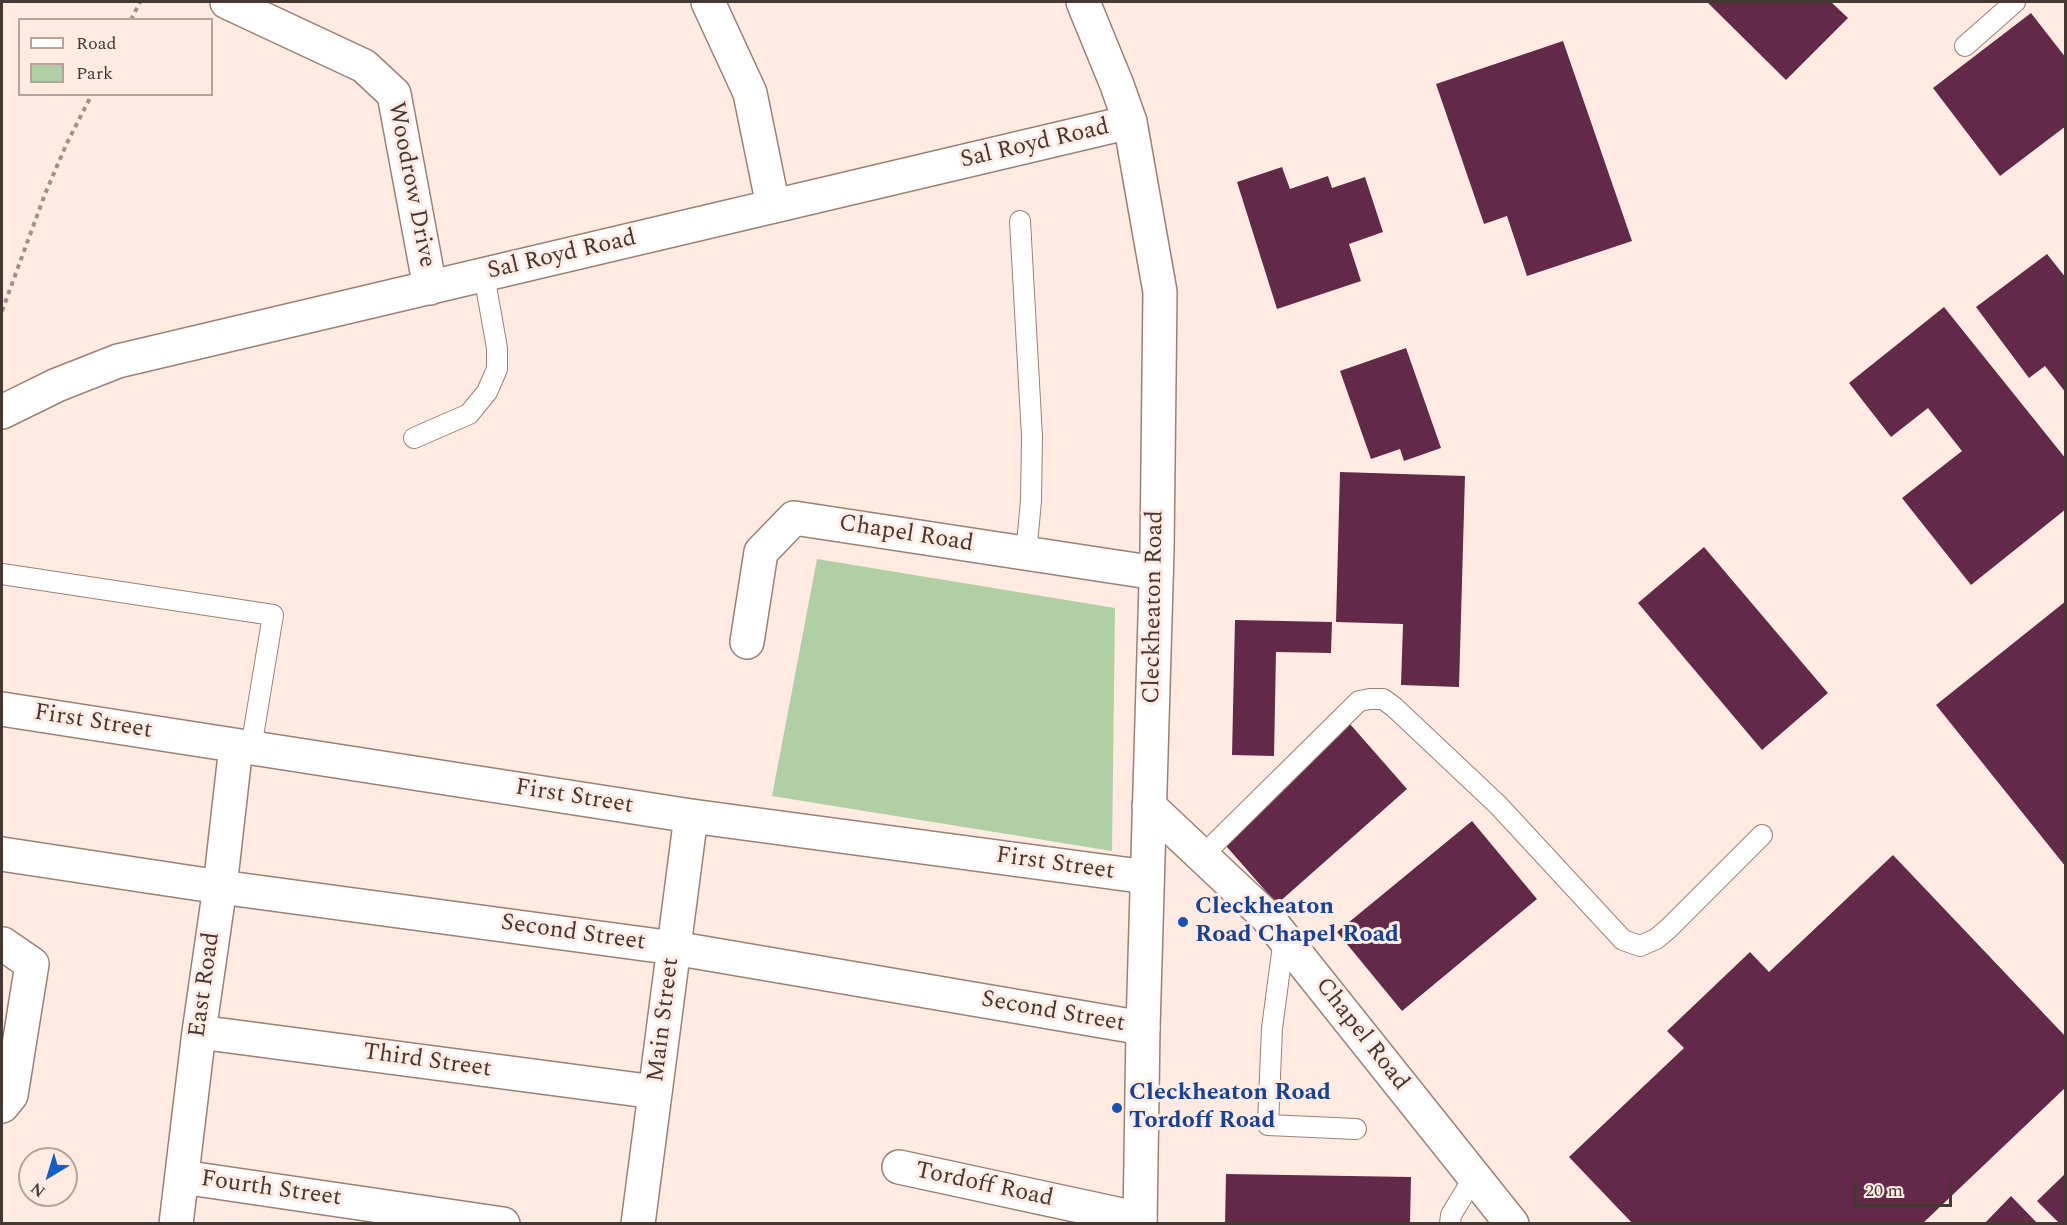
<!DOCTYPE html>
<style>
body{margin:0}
#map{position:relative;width:2067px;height:1225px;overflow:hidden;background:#ffebe2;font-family:Spectral,serif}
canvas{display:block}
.frame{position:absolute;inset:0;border:3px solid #453832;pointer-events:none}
.legend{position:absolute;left:18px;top:18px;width:195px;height:78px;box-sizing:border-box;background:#ffebe2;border:2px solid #b5a39c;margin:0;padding:8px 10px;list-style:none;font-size:18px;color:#453832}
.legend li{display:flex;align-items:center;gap:12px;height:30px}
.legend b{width:30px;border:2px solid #b5a39c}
.north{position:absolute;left:18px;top:1147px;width:60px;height:60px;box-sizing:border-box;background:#ffebe2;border:2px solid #b5a39c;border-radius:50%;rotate:218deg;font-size:16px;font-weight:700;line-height:24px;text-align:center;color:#453832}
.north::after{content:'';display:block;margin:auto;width:21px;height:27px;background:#125fc9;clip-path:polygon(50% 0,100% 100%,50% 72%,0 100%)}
.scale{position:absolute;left:1854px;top:1180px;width:98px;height:27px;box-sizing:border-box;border:3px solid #453832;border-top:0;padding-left:8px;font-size:18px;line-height:21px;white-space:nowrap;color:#453832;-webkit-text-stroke:4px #ffebe2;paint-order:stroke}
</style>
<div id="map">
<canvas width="2067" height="1225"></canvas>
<div class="frame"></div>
<ul class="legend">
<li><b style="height:8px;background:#fff"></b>Road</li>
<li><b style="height:16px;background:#b0cfa5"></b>Park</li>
</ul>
<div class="north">N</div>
<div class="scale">20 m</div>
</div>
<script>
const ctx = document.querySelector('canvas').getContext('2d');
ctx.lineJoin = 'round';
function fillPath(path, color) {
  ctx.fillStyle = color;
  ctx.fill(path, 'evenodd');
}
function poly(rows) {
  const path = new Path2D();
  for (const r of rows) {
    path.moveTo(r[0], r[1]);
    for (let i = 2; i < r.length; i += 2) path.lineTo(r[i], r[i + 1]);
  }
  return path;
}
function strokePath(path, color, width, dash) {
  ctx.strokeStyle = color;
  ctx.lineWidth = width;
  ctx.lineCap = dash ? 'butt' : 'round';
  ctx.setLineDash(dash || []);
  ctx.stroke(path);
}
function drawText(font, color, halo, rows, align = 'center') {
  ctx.font = font + ' Spectral,serif';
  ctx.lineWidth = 6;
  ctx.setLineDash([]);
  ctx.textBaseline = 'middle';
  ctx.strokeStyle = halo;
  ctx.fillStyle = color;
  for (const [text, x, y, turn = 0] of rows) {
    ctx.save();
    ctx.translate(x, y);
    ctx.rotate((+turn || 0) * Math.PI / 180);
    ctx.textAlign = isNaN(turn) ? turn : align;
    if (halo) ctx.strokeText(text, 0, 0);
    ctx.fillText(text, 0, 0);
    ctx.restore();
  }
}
fillPath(poly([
 [817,559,1115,608,1112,851,772,796]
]), '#b0cfa5');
fillPath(poly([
 [1707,2,1831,2,1848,18,1786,80],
 [2031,13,2066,58,2066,126,2000,176,1933,88],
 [1563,41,1632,241,1527,276,1507,216,1484,224,1436,84],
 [1282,167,1290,189,1328,176,1332,188,1365,177,1383,232,1349,244,1361,281,1277,309,1237,182],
 [2047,254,2066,278,2066,393,2045,366,2029,378,1976,307],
 [1944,307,2066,459,2066,509,1971,585,1902,498,1962,451,1928,408,1891,437,1849,383],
 [1406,348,1441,448,1404,461,1400,449,1371,459,1340,371],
 [1340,472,1465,476,1459,687,1401,685,1403,624,1336,622],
 [1704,547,1828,693,1762,750,1638,603],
 [2066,601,2066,867,1936,705],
 [1235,620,1332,622,1331,653,1276,652,1274,756,1232,755],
 [1350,724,1407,789,1277,904,1220,839],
 [1472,821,1537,899,1402,1011,1337,932],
 [1893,855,2066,1037,2066,1087,1922,1224,1633,1224,1569,1157,1684,1048,1667,1031,1750,952,1769,972],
 [2066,1173,2066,1224,2060,1224,2037,1201],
 [1226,1174,1411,1177,1410,1224,1225,1224],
 [2011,1196,2038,1224,1984,1224]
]), '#632948');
const service = poly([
 [1965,46,2015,2],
 [1020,221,1032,437,1031,501,1026,554],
 [414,438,469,414,487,392,497,369,497,348,484,275],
 [2,574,273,615,251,748],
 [1202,856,1359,701,1370,699,1383,699,1394,707,1498,805,1623,940,1640,946,1656,939,1668,929,1762,835],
 [1284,938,1272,1028,1268,1125,1356,1129],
 [1450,1224,1451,1215,1474,1177]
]);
const minor = poly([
 [227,2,364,66,394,94,430,288],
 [708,2,750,93,773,206],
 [2,412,57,385,118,361,1130,122],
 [747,642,761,552,794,518,1156,573],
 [2,709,691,816,1147,877],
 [1149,806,1267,917,1512,1224],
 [2,854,220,887,674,948,1143,1028],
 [199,1032,655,1092],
 [2,1106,11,1095,32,964,3,944],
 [899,1167,1140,1219],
 [182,1177,503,1224],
 [176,1224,199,1032,220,887,236,746],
 [638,1224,691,816]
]);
const tertiary = poly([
 [1083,2,1117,85,1130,122,1160,292,1157,550,1143,1028,1140,1224]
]);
strokePath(service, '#9d8073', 22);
strokePath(minor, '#9d8073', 36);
strokePath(tertiary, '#9d8073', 36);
strokePath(poly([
 [131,20,140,2],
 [2,311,45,194,67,143,92,94]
]), '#a09088', 4, [4.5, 4.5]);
strokePath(service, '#fff', 20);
strokePath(minor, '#fff', 33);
strokePath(tertiary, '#fff', 33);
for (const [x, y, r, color] of [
 [1183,922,6,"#1a4fb4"],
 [1117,1108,6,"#1a4fb4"]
]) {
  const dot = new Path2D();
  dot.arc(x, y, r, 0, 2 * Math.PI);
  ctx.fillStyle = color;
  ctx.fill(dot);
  strokePath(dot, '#ffebe2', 2);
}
drawText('24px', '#453832', '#ffebe2', [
 ["Sal Royd Road",1035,145,-13],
 ["Woodrow Drive",410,185,79],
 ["Sal Royd Road",562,256,-13],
 ["Chapel Road",906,535,9],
 ["Cleckheaton Road",1155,607,-89],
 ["First Street",93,723,9],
 ["First Street",574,798,9],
 ["First Street",1055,865,8],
 ["Second Street",573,934,8],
 ["East Road",206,985,-82],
 ["Second Street",1053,1013,10],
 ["Main Street",665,1020,-83],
 ["Chapel Road",1361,1035,52],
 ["Third Street",427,1062,8],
 ["Tordoff Road",984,1186,12],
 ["Fourth Street",271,1190,8]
]);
drawText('bold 24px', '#164399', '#ffebe2', [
 ["Cleckheaton",1195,908],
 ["Road Chapel Road",1195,936],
 ["Cleckheaton Road",1129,1094],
 ["Tordoff Road",1129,1122]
], 'left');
</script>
